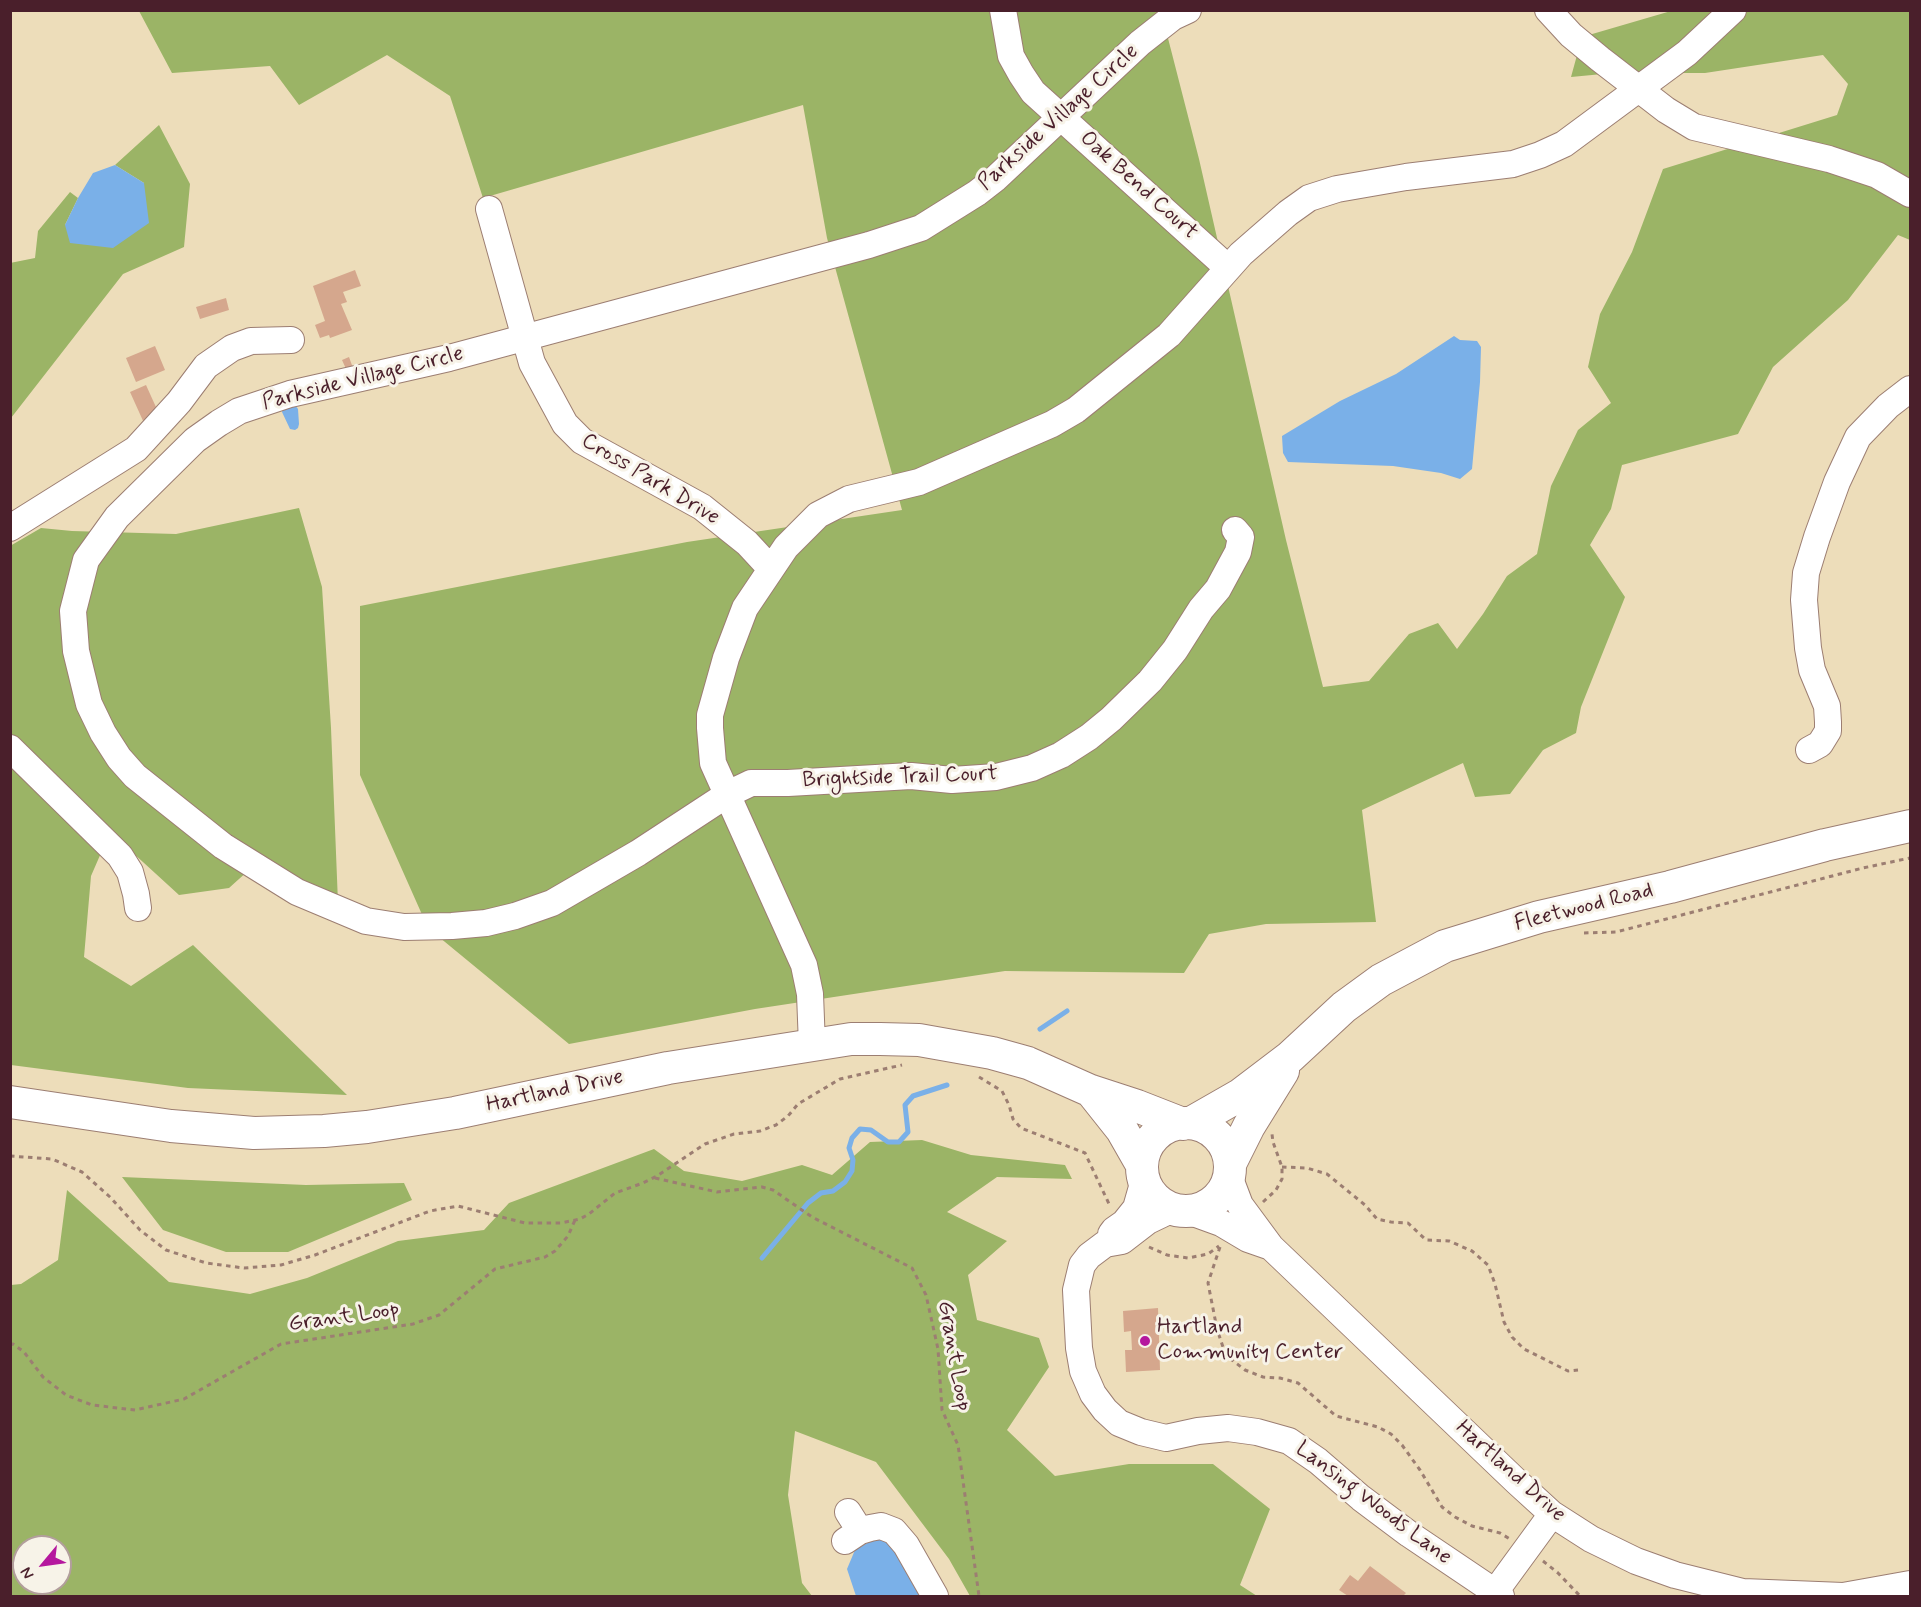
<!DOCTYPE html>
<style>
body{margin:0}
#map{position:relative;width:1921px;height:1607px;overflow:hidden;background:#edddba;font-family:Mynerve,sans-serif}
canvas{display:block}
.frame{position:absolute;inset:0;border:12px solid #4a1f2b;pointer-events:none}
.north{position:absolute;left:12px;top:1535px;width:60px;height:60px;box-sizing:border-box;background:#f7f3e8;border:2px solid #b29e9c;border-radius:50%;rotate:241deg;font-size:16px;font-weight:700;line-height:24px;text-align:center;color:#4a1f2b}
.north::after{content:'';display:block;margin:auto;width:21px;height:27px;background:#b5179e;clip-path:polygon(50% 0,100% 100%,50% 72%,0 100%)}
</style>
<div id="map">
<canvas width="1921" height="1607"></canvas>
<div class="frame"></div>
<div class="north">N</div>
</div>
<script>
const ctx = document.querySelector('canvas').getContext('2d');
ctx.lineJoin = 'round';
function fillPath(path, color) {
  ctx.fillStyle = color;
  ctx.fill(path, 'evenodd');
}
function poly(rows) {
  const path = new Path2D();
  for (const r of rows) {
    if (r.length === 3) {
      path.moveTo(r[0] + r[2], r[1]);
      path.arc(r[0], r[1], r[2], 0, 2 * Math.PI);
      continue;
    }
    path.moveTo(r[0], r[1]);
    for (let i = 2; i < r.length; i += 2) path.lineTo(r[i], r[i + 1]);
  }
  return path;
}
function strokePath(path, color, width, dash) {
  ctx.strokeStyle = color;
  ctx.lineWidth = width;
  ctx.lineCap = dash ? 'butt' : 'round';
  ctx.setLineDash(dash || []);
  ctx.stroke(path);
}
function drawText(font, color, halo, rows, align = 'center') {
  ctx.font = font + ' Mynerve,sans-serif';
  ctx.lineWidth = 6;
  ctx.setLineDash([]);
  ctx.textBaseline = 'middle';
  ctx.strokeStyle = halo;
  ctx.fillStyle = color;
  for (const [text, x, y, turn = 0] of rows) {
    ctx.save();
    ctx.translate(x, y);
    ctx.rotate((+turn || 0) * Math.PI / 180);
    ctx.textAlign = isNaN(turn) ? turn : align;
    if (halo) ctx.strokeText(text, 0, 0);
    ctx.fillText(text, 0, 0);
    ctx.restore();
  }
}
fillPath(poly([
 [139,11,1161,11,1199,159,1286,540,1323,687,1369,681,1409,634,1438,623,1457,649,1483,614,1507,576,1537,554,1551,486,1578,430,1611,403,1588,367,1600,314,1632,252,1663,169,1837,115,1848,84,1823,55,1705,73,1613,73,1571,77,1582,37,1671,11,1910,11,1910,240,1898,235,1848,300,1773,367,1738,434,1622,465,1611,509,1590,545,1625,597,1581,707,1576,733,1543,750,1510,794,1475,797,1463,763,1362,810,1376,922,1266,924,1209,934,1184,973,1005,971,755,1009,569,1044,428,928,360,775,360,606,687,542,902,510,827,238,803,105,483,198,450,96,387,55,299,105,270,66,172,73],
 [159,125,190,184,184,247,123,274,11,418,10,263,35,258,38,231,70,192,78,198,65,225,144,183,115,165],
 [299,508,322,587,331,728,338,903,259,861,229,888,179,895,132,852,101,853,91,876,84,957,131,986,193,945,347,1095,188,1088,11,1065,10,546,41,528,72,531,176,534],
 [922,1140,971,1155,1065,1165,1072,1179,997,1177,947,1212,1007,1241,968,1275,977,1320,1039,1338,1049,1367,1007,1430,1055,1476,1129,1464,1213,1464,1270,1509,1240,1585,1257,1596,970,1596,949,1559,876,1462,795,1431,788,1495,802,1583,812,1596,11,1596,11,1285,21,1284,58,1260,67,1190,169,1282,250,1294,307,1278,398,1241,484,1230,509,1203,654,1149,684,1171,742,1181,802,1165,832,1175,870,1142],
 [24,1547,60,1547,60,1583,24,1583],
 [122,1177,306,1185,404,1183,412,1200,288,1252,226,1252,163,1230]
]), '#9bb466');
fillPath(poly([
 [115,165,144,183,149,223,113,248,70,243,65,225,78,198,93,173],
 [1454,336,1460,340,1477,341,1481,347,1480,382,1472,469,1460,479,1441,473,1393,466,1288,462,1283,453,1282,436,1340,401,1396,374],
 [295,405,298,409,299,424,298,428,295,430,290,429,282,412,283,407],
 [876,1538,901,1544,930,1596,856,1596,847,1569,855,1550]
]), '#7ab0e8');
strokePath(poly([
 [1040,1029,1067,1011],
 [762,1258,808,1203,821,1193,833,1191,845,1182,852,1171,853,1160,849,1148,852,1138,860,1129,871,1130,888,1142,899,1142,908,1132,905,1105,913,1096,947,1085]
]), '#7ab0e8', 5);
fillPath(poly([
 [355,270,361,286,343,292,347,302,341,304,352,330,330,338,329,335,320,338,315,325,325,321,313,286],
 [226,298,229,310,200,319,196,307],
 [155,346,165,370,136,382,126,358],
 [349,357,353,368,347,371,342,360],
 [146,385,160,416,144,423,130,392],
 [1158,1308,1160,1370,1126,1372,1125,1350,1132,1350,1131,1331,1124,1332,1123,1311],
 [1370,1566,1406,1593,1403,1596,1348,1596,1339,1590,1350,1575,1358,1581]
]), '#d5a78d');
const minor = poly([
 [1003,10,1011,56,1021,74,1033,92,1228,268],
 [1188,10,1173,17,1140,43,995,179,977,193,921,228,869,245,449,358,290,394,239,411,219,423,195,440,117,517,86,560,73,611,76,651,89,704,103,733,119,758,135,776,223,846,297,892,366,921,404,927,452,926,486,923,515,916,552,903,638,853,728,794,751,783,788,783,911,776,952,780,996,777,1032,768,1061,755,1089,737,1111,719,1150,681,1175,650,1201,609,1218,589,1238,552,1241,537,1235,530],
 [1548,10,1571,35,1600,59,1666,110,1694,127,1829,159,1877,175,1910,194],
 [489,209,532,363,565,424,582,441,702,507,747,543,771,569],
 [10,528,136,449,179,402,206,366,232,348,251,341,291,340],
 [10,748,120,856,130,872,136,894,138,908],
 [1809,750,1820,744,1828,731,1828,722,1827,706,1812,670,1808,648,1804,600,1806,573,1817,537,1837,482,1858,437,1888,406,1910,389],
 [812,1045,810,994,804,965,713,763,710,728,710,715,726,658,745,608,786,547,818,515,849,499,919,482,1052,424,1076,410,1169,335,1241,254,1288,213,1309,198,1337,189,1406,177,1513,164,1540,155,1564,144,1687,53,1733,10],
 [1229,1176,1240,1205,1271,1247,1517,1482,1552,1514,1591,1539,1636,1561,1675,1575,1743,1592,1843,1596,1910,1584],
 [1173,1209,1148,1221,1122,1241,1105,1244,1089,1256,1082,1265,1076,1290,1079,1348,1083,1371,1093,1394,1105,1410,1119,1423,1141,1432,1166,1438,1198,1431,1228,1428,1257,1432,1289,1441,1318,1461,1361,1498,1409,1534,1501,1596],
 [1188,1211,1221,1223,1248,1239,1271,1247],
 [1111,1234,1114,1230,1124,1223,1136,1208,1144,1180],
 [848,1512,860,1531],
 [845,1541,860,1531,870,1528,881,1526,894,1531,906,1545,935,1596],
 [1495,1592,1552,1514]
]);
const major = poly([
 [1091,1091,1122,1130,1142,1165],
 [10,1102,171,1126,254,1133,324,1131,367,1127,455,1113,668,1068,851,1039,880,1039,919,1040,992,1053,1028,1063,1091,1091,1137,1106,1183,1124],
 [1191,1123,1240,1095,1290,1057,1344,1007,1381,980,1445,946,1539,917,1670,887,1825,845,1910,826],
 [1186,1167,44],
 [1230,1164,1249,1126,1283,1071]
]);
strokePath(minor, '#9c7e72', 28);
strokePath(major, '#9c7e72', 34);
strokePath(poly([
 [1584,933,1616,932,1863,868,1910,858],
 [979,1077,1002,1091,1009,1105,1013,1119,1021,1128,1085,1153,1110,1206],
 [10,1156,52,1159,82,1172,110,1197,140,1230,166,1250,206,1263,244,1268,281,1265,315,1255,430,1211,458,1206,525,1223,561,1223,580,1219,589,1214,615,1193,643,1183,657,1176,705,1144,734,1134,760,1131,776,1125,788,1116,798,1104,840,1079,902,1065],
 [1282,1167,1307,1168,1327,1174,1365,1205,1377,1219,1391,1222,1408,1223,1426,1240,1449,1241,1472,1251,1488,1265,1495,1284,1504,1322,1512,1337,1524,1349,1568,1371,1578,1370],
 [655,1178,717,1192,762,1187,773,1190,812,1217,912,1268,926,1295,938,1349,942,1410,958,1445,979,1596],
 [1263,1202,1276,1190,1282,1179,1282,1167,1273,1142,1272,1134],
 [1149,1247,1167,1255,1188,1258,1208,1254,1219,1246],
 [1220,1247,1208,1283,1217,1329,1223,1347,1232,1360,1245,1370,1263,1377,1280,1378,1298,1383,1336,1416,1378,1427,1391,1434,1402,1445,1420,1470,1442,1507,1455,1517,1472,1526,1500,1533,1510,1539],
 [10,1345,13,1344,24,1352,43,1377,66,1395,92,1405,135,1410,184,1399,281,1344,413,1324,439,1315,495,1269,545,1257,555,1251,568,1236,575,1220],
 [1543,1561,1558,1573,1580,1596]
]), '#9c7e72', 3, [4.5, 4.5]);
strokePath(minor, '#fff', 26);
strokePath(major, '#fff', 32);
for (const [x, y, r, color] of [
 [1145,1341,6,"#b5179e"]
]) {
  const dot = new Path2D();
  dot.arc(x, y, r, 0, 2 * Math.PI);
  ctx.fillStyle = color;
  ctx.fill(dot);
  strokePath(dot, '#f7f3e8', 2);
}
drawText('22px', '#4a1f2b', '#f7f3e8', [
 ["Parkside Village Circle",1059,118,-42],
 ["Oak Bend Court",1138,186,42],
 ["Parkside Village Circle",363,379,-14],
 ["Cross Park Drive",650,480,31],
 ["Brightside Trail Court",900,778,-2],
 ["Fleetwood Road",1584,908,-14],
 ["Hartland Drive",555,1092,-12],
 ["Grant Loop",344,1318,-8],
 ["Grant Loop",953,1356,80],
 ["Hartland Drive",1510,1472,42],
 ["Lansing Woods Lane",1373,1504,37]
]);
drawText('22px', '#4a1f2b', '#f7f3e8', [
 ["Hartland",1157,1328],
 ["Community Center",1157,1353]
], 'left');
</script>
